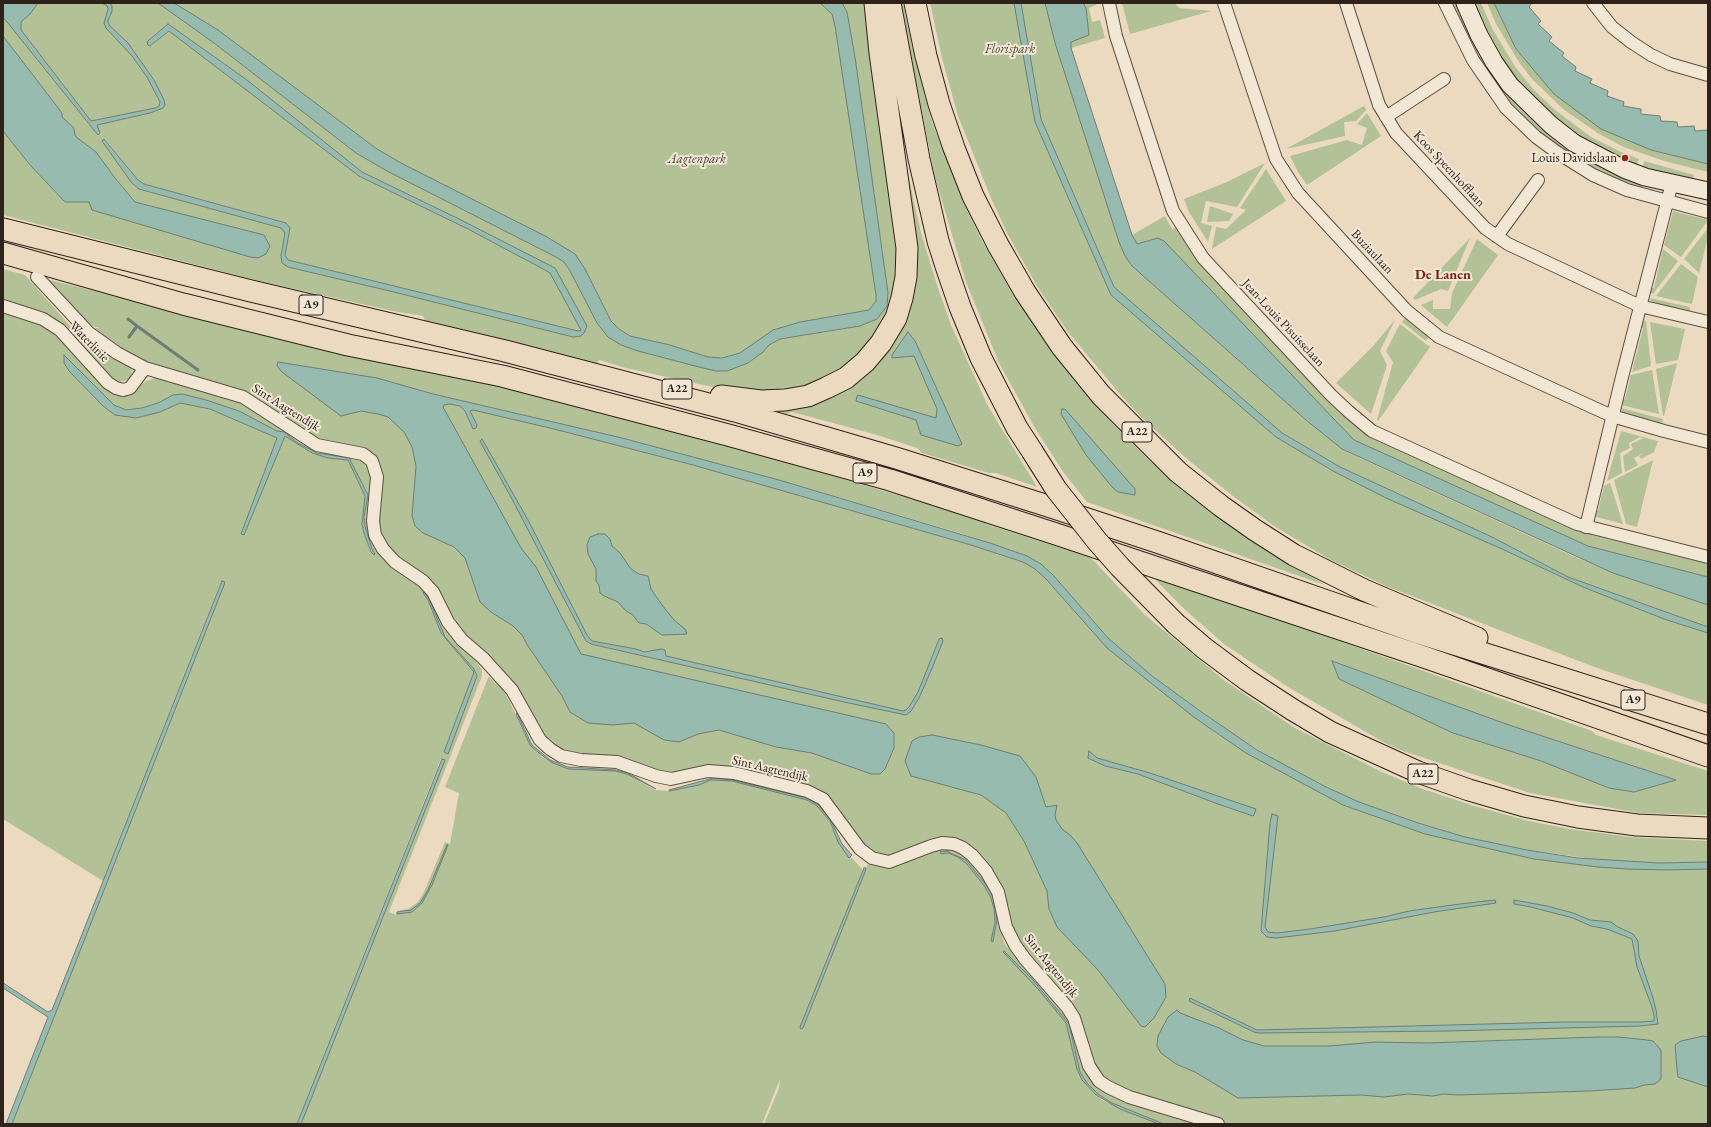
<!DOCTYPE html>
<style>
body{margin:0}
#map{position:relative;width:1711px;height:1127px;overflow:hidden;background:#ebdabf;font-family:"EB Garamond",serif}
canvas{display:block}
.frame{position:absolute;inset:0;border:4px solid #2f221b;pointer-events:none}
</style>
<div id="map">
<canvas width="1711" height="1127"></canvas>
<div class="frame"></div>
</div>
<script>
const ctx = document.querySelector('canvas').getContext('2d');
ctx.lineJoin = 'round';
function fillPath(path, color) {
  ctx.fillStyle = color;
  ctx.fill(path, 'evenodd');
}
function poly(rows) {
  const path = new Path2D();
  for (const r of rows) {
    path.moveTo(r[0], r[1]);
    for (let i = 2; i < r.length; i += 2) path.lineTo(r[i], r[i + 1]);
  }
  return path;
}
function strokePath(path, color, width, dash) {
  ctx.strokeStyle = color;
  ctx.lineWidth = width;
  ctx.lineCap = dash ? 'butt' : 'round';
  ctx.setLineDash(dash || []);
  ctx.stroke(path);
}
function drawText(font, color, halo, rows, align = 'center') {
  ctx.font = font + ' "EB Garamond",serif';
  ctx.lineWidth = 4;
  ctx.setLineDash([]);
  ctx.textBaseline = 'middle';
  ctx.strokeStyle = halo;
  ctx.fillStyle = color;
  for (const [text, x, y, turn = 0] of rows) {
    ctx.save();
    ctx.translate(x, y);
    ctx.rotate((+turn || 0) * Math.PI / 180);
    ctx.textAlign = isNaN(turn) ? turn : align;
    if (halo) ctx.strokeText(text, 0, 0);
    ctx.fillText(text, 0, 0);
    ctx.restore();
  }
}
fillPath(poly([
 [38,3,102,3,107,6,107,13,105,18,106,28,127,49,147,77,160,102,159,106,155,108,91,121,21,30,21,22,30,14],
 [110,3,158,3,214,43,356,153,387,171,556,257,564,262,570,271,597,323,608,337,621,345,653,355,717,371,748,363,763,352,769,345,780,339,845,329,867,323,877,319,887,306,888,293,855,57,847,12,842,3,868,3,894,202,898,280,883,326,849,366,803,389,735,392,626,368,599,360,597,364,425,321,423,316,393,311,259,281,3,215,3,131,30,165,65,202,135,202,115,178,96,152,75,136,74,128,62,117,62,113,3,36,3,17,98,135,97,125,150,113,163,108,154,80,128,43,109,25,108,21,112,6],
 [168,24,247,80,362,172,459,219,555,268,584,333,573,337,394,292,288,267,281,256,285,232,281,228,139,189,131,182,102,141,105,139,138,180,144,184,286,223,290,228,285,255,288,260,578,331,581,331,572,311,550,273,545,270,468,229,359,176,169,31,151,46,148,45,149,40],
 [174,3,820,3,832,14,835,26,876,295,876,301,869,310,800,322,773,330,740,353,722,358,708,357,670,345,630,336,619,329,611,321,575,254,401,163,377,149,218,30],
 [900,3,903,3,916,62,932,122,967,210,981,239,1012,293,1054,354,1113,424,1150,461,1190,496,1227,524,1268,551,1325,585,1087,502,1064,473,1035,428,999,363,966,282,935,177],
 [930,3,1045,3,1055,43,1125,256,1132,266,1306,420,1349,453,1571,555,1613,573,1708,605,1708,627,1568,577,1492,537,1340,467,1282,433,1114,287,1041,119,1036,91,1030,92,1035,122,1111,295,1276,437,1333,471,1583,587,1664,619,1708,633,1708,705,1597,668,1386,586,1329,559,1274,526,1233,496,1187,459,1140,416,1119,393,1068,332,1037,286,1007,233,991,198,958,116,942,58],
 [1083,3,1096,3,1096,5,1089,8,1092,22,1100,20,1105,38,1071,48,1070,42,1089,35,1086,8],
 [1122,3,1175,3,1179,8,1211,11,1130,34],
 [1451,3,1460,3,1497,77,1642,182,1640,191,1570,157,1520,117,1488,79],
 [1471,3,1481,3,1493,30,1516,68,1534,90,1555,110,1591,137,1619,151,1639,159,1637,165,1624,160,1620,160,1621,157,1614,154,1612,158,1572,135,1512,77],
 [1487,3,1494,3,1516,49,1651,150,1708,164,1708,172,1664,161,1624,147,1599,134,1563,109,1532,79,1519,62,1496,24],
 [892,90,912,193,921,233,937,285,951,325,988,406,1037,487,996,473,989,473,922,453,917,448,874,434,792,412,787,414,773,409,818,398,900,321],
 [1364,106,1366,110,1356,121,1344,122,1345,136,1286,149],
 [1367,113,1381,136,1307,185,1298,172,1290,156,1347,140,1362,145,1367,128,1357,124],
 [1644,161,1694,175,1692,183,1645,168,1643,167],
 [1265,163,1237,207,1206,201,1201,223,1212,226,1208,242,1189,212,1184,199,1227,182],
 [1266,169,1286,201,1212,249,1216,227,1226,229,1246,210,1240,208],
 [1210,206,1233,214,1229,221,1207,222],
 [1673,211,1708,220,1681,257,1664,245],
 [1165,216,1172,229,1178,227,1365,433,1592,535,1708,564,1708,577,1588,546,1354,440,1158,238,1137,244,1132,235],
 [1708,228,1708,237,1699,273,1684,259],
 [1470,238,1448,291,1441,289,1415,300,1413,298],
 [1477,239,1498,255,1447,327,1421,305,1433,300,1433,309,1450,309,1452,293],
 [1663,249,1678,261,1653,294,1649,292,1650,288,1654,288],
 [1681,264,1698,277,1692,304,1656,296],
 [3,269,25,275,71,327,84,338,129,365,132,369,131,379,120,382,113,379,92,357,3,301],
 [46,279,371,359,375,356,571,404,773,458,985,521,986,524,1090,557,1145,615,1225,681,1295,728,1382,772,1420,788,1471,805,1529,821,1569,829,1631,837,1708,841,1708,862,1659,863,1609,861,1527,850,1465,837,1418,823,1359,802,1326,787,1276,761,1233,734,1152,676,1108,638,1053,575,1027,556,963,534,779,480,622,438,433,394,385,381,450,404,554,429,693,465,971,545,1023,562,1035,569,1046,579,1107,648,1219,735,1345,806,1368,813,1534,859,1708,867,1708,1124,1684,1123,1229,1124,1116,1088,1104,1078,1093,1067,1084,1037,1019,946,1006,909,961,843,889,856,877,855,865,847,810,787,788,780,761,775,673,773,574,756,553,747,467,640,400,560,384,546,377,527,379,468,321,441,278,414,150,364,110,343,92,328,100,328,92,326],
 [1649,298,1690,307,1690,312,1653,303],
 [3,309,40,321,129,394,146,381,155,378,162,378,243,403,285,426,352,454,373,468,373,498,384,558,395,570,420,580,482,670,482,676,389,912,396,915,397,911,408,909,418,902,424,892,445,842,450,844,459,793,445,787,488,678,489,677,504,690,530,745,544,758,560,766,568,769,615,771,627,774,655,790,670,791,699,785,711,780,732,781,807,800,817,806,830,821,838,842,849,857,850,856,863,870,800,1028,803,1028,865,872,866,868,870,861,942,846,964,853,985,876,1000,913,1002,936,1005,945,1023,962,1065,1009,1092,1078,1205,1124,1164,1124,1112,1103,1098,1094,1087,1083,1080,1072,1069,1024,1033,980,1003,952,1038,989,1066,1023,1077,1069,1082,1080,1095,1095,1104,1101,1159,1124,764,1124,779,1088,780,1079,762,1124,301,1124,444,759,441,759,297,1124,12,1124,225,582,222,581,218,590,103,881,3,819],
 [64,356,114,405,126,410,142,408,158,403,173,395,206,400,239,411,277,431,284,432,308,449,325,455,349,458,368,495,364,520,371,552,365,537,362,524,365,496,348,460,328,458,312,453,285,436,244,535,241,534,277,438,210,409,180,403,160,412,115,415],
 [424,592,429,599,445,637,474,669,477,676,444,751,474,672,441,633],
 [952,852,966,860,990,890,996,911,997,918,996,928,991,941,995,922,994,909,991,898,985,887,967,864,958,857,948,853,941,853],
 [1406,317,1430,336,1426,341,1402,322],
 [1395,320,1380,351,1387,365,1371,414,1336,383,1374,345],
 [1642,320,1646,321,1651,366,1632,372,1643,328,1639,327],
 [1650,322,1685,329,1678,360,1656,364],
 [1400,324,1430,347,1378,421,1377,420,1393,362,1386,351],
 [1677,363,1664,416,1663,416,1656,369],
 [1652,370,1659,414,1621,405,1622,398,1625,399,1631,375],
 [1621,408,1663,419,1662,425,1622,414],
 [1621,431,1658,441,1654,452,1641,459,1639,456,1645,452,1634,458,1638,465,1625,472,1623,456,1633,449,1631,444,1643,438,1640,437,1629,443,1630,448,1620,453,1622,473,1607,481],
 [1653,460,1637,527,1626,524,1614,480],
 [1610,483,1623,524,1593,516,1595,511,1598,511,1604,486],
 [1155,579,1180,587,1188,587,1592,731,1596,735,1708,771,1708,815,1639,813,1530,793,1400,750,1385,743,1288,687,1224,644,1181,606],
 [1333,661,1509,725,1676,780,1634,792,1609,788,1541,761,1453,733,1339,679]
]), '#b2c196');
const water = poly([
 [3,3,38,3,30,14,21,22,21,30,91,121,155,108,159,106,160,102,147,77,132,56,106,28,104,23,108,9,107,6,102,3,110,3,112,6,112,11,108,21,109,25,128,43,154,80,164,100,165,105,163,108,150,113,97,125,100,133,98,135,3,17,3,3],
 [158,3,174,3,218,30,377,149,401,163,547,237,575,254,585,269,611,321,619,329,630,336,670,345,708,357,722,358,740,353,773,330,800,322,869,310,876,301,876,295,835,26,832,14,820,3,842,3,847,12,855,57,888,293,887,306,877,319,860,326,780,339,769,345,763,352,748,363,727,371,716,371,695,366,638,351,621,345,608,337,597,323,570,271,564,262,556,257,387,171,356,153,214,43,158,3],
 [1014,3,1021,3,1041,119,1114,287,1282,433,1340,467,1492,537,1568,577,1708,627,1708,633,1664,619,1583,587,1502,549,1386,498,1333,471,1276,437,1111,295,1035,122,1014,3],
 [1045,3,1083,3,1086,8,1089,35,1071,42,1071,48,1132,235,1137,244,1158,238,1164,241,1354,440,1588,546,1708,577,1708,605,1613,573,1342,449,1306,420,1132,266,1125,256,1119,242,1055,43,1045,3],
 [1494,3,1532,3,1529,7,1541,21,1538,24,1552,37,1549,41,1564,53,1562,56,1576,67,1575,71,1592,79,1590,83,1608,91,1607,96,1624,102,1623,106,1641,109,1641,114,1660,116,1661,121,1677,122,1678,127,1694,126,1695,131,1708,130,1708,164,1651,150,1601,129,1554,94,1516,49,1494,3],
 [168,24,247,80,362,172,459,219,555,268,587,326,584,333,581,336,573,337,394,292,288,267,282,263,281,256,285,233,281,228,139,189,131,182,102,141,104,139,138,180,144,184,286,223,290,228,285,255,288,260,578,331,581,330,550,273,545,270,468,229,359,176,169,31,150,46,148,45,147,42,149,40,168,24],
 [3,36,62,113,62,117,74,128,75,136,96,152,115,178,135,202,264,235,270,246,266,254,258,258,250,257,92,210,89,202,65,202,30,165,3,131,3,36],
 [908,332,915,341,962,444,958,446,921,435,916,420,856,401,857,396,858,395,936,418,937,409,914,356,892,358,892,355,908,332],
 [64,355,114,405,126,410,142,408,158,403,173,395,182,394,206,400,239,411,277,431,284,432,298,443,317,453,349,458,368,495,364,517,365,526,372,549,375,554,374,555,371,552,364,533,362,524,365,496,348,460,328,458,312,453,285,436,244,535,241,534,277,438,210,409,180,403,160,412,136,418,115,415,103,406,69,371,64,363,64,355],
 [278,362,377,378,433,394,622,438,779,480,990,543,1027,556,1041,564,1053,575,1108,638,1152,676,1203,713,1257,750,1326,787,1359,802,1418,823,1465,837,1527,850,1578,858,1659,863,1708,862,1708,869,1667,870,1627,869,1598,867,1534,859,1425,834,1343,805,1246,753,1195,718,1107,648,1046,579,1035,569,1023,562,971,545,693,465,554,429,473,410,470,411,477,425,476,428,473,429,465,411,460,406,450,404,444,405,443,407,521,548,536,567,581,654,886,724,894,733,894,748,885,769,880,774,871,774,812,753,776,747,719,730,698,734,679,742,664,740,634,723,613,725,588,723,570,712,562,696,528,646,522,635,513,626,491,612,480,602,465,558,454,547,423,533,415,526,412,516,416,466,412,447,404,432,388,417,378,414,361,411,341,416,282,372,277,366,278,362],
 [1062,409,1065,409,1135,489,1135,495,1118,492,1112,487,1086,455,1061,414,1062,409],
 [482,439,528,520,587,635,592,641,636,649,644,652,662,649,665,650,666,656,903,711,906,710,909,707,918,692,936,647,939,639,942,638,943,641,933,666,919,698,911,711,906,715,844,702,591,644,586,641,512,499,482,445,480,441,482,439],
 [598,534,605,534,610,539,612,546,620,553,631,569,639,574,648,576,651,589,662,605,674,620,685,629,687,634,662,635,646,624,639,623,633,615,626,611,618,602,604,596,600,593,599,585,596,581,596,569,588,554,587,545,590,537,598,534],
 [222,581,225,582,224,585,12,1124,6,1124,48,1017,3,988,3,983,48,1012,52,1010,222,581],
 [424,592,429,599,445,637,474,669,477,676,448,754,444,752,474,672,441,633,428,600,423,593,424,592],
 [1332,661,1509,725,1676,780,1634,792,1609,788,1541,761,1453,733,1339,679,1332,661],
 [517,713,532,745,550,760,568,767,616,770,628,773,656,789,627,774,615,771,568,769,551,762,539,753,530,745,516,714,517,713],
 [932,735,981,745,1020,756,1036,777,1046,807,1057,805,1055,815,1056,820,1062,829,1070,835,1077,843,1165,984,1166,997,1154,1018,1145,1027,1141,1026,1098,970,1057,927,1049,909,1047,891,1024,841,1006,813,981,795,911,776,905,761,912,741,919,737,932,735],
 [1089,751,1097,758,1150,773,1256,809,1254,815,1253,816,1218,804,1138,774,1105,766,1088,758,1089,751],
 [442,759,445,760,305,1114,301,1124,297,1124,442,759],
 [713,778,732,780,807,798,818,805,831,820,842,844,852,855,849,858,838,842,830,821,817,806,807,800,732,781,711,780,699,785,669,791,669,790,713,778],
 [1272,814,1278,816,1265,927,1268,932,1277,933,1310,929,1384,917,1409,911,1460,904,1495,900,1496,903,1434,912,1335,931,1276,938,1267,937,1261,931,1270,823,1272,814],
 [447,845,448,845,432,885,422,903,412,912,397,914,397,912,411,910,420,903,428,890,447,845],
 [947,851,966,860,990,890,994,900,997,919,993,942,991,941,995,922,994,909,991,898,985,887,967,864,958,857,948,853,941,854,940,852,947,851],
 [864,868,866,868,865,872,803,1028,801,1029,800,1027,864,868],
 [1514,900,1547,906,1573,913,1590,920,1611,922,1618,927,1633,934,1638,941,1639,956,1653,998,1656,1010,1658,1024,1640,1026,1448,1031,1258,1033,1254,1032,1189,1001,1190,998,1257,1030,1565,1022,1640,1022,1654,1021,1654,1016,1652,1007,1637,967,1632,939,1607,929,1591,926,1573,918,1531,907,1514,904,1514,900],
 [1004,951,1033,980,1069,1024,1080,1072,1087,1083,1098,1094,1112,1103,1164,1124,1159,1124,1120,1109,1096,1095,1082,1080,1077,1069,1066,1023,1038,989,1003,952,1004,951],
 [1177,1010,1180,1013,1219,1028,1243,1040,1264,1046,1329,1046,1376,1042,1427,1043,1598,1037,1619,1037,1647,1040,1653,1041,1661,1050,1661,1079,1655,1084,1644,1085,1635,1088,1590,1091,1458,1095,1444,1094,1433,1096,1408,1094,1384,1097,1361,1095,1238,1098,1195,1072,1176,1064,1161,1053,1157,1046,1158,1036,1168,1017,1177,1010],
 [1703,1036,1708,1037,1708,1087,1678,1077,1677,1069,1675,1045,1681,1041,1703,1036]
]);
fillPath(water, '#98bbaf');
strokePath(water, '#6e7e74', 1);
strokePath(poly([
 [128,319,137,326],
 [129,337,137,326,198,370]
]), '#6e7e74', 3);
const minor = poly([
 [1109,3,1116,36,1173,211,1203,258,1331,395,1348,411,1372,431,1577,524,1708,557],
 [1224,3,1276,159,1298,193,1407,311,1439,337,1612,416,1664,431,1708,442],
 [1346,3,1379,105,1396,133,1485,228,1508,244,1640,306,1708,322],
 [1445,3,1473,60,1506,108,1536,137,1558,153,1593,175,1627,190,1708,212],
 [1593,3,1612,27,1631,42,1651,55,1670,64,1708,75],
 [1386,117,1444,79],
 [1497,236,1538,180],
 [37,277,89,333,117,353,145,368,243,397,317,445,363,454,372,461,377,477,373,521,375,535,383,549,395,562,423,581,433,592,448,622,462,640,483,658,512,690,540,740,550,749,561,756,581,760,617,762,656,776,671,779,708,771,734,773,807,791,823,799,860,849,872,858,889,862,931,846,942,843,954,844,963,848,972,855,986,871,998,892,1006,927,1015,945,1025,959,1067,1007,1074,1018,1089,1066,1099,1081,1108,1087,1129,1097,1218,1124],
 [3,306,43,319,60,330,108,383,116,388,123,390,130,388,145,368],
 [1586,527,1622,377,1672,183]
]);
const secondary = poly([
 [1465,3,1479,35,1494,62,1510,85,1551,125,1574,143,1624,169,1645,177,1708,191]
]);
const motorway = poly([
 [890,3,919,159,938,241,947,269,960,307,981,358,1017,428,1032,451],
 [915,3,926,56,939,104,954,148,973,196,998,245,1025,292,1062,347,1101,395,1178,472,1221,506,1255,530,1294,555,1364,590,1477,638],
 [3,229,251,291,505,351,735,411,896,458,1048,506,1160,543,1419,633,1708,724],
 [3,253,183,304,348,345,502,376,728,435,890,480,1056,534,1427,658,1708,756],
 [721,396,761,401,785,400,808,396,826,388,846,378,865,362,881,343,896,318,902,298,906,277,907,248,880,53,875,3],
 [1176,624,1204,648,1247,680,1293,710,1330,732,1418,772,1469,790,1524,806,1578,817,1637,825,1708,828]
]);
strokePath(minor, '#5e5044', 14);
strokePath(secondary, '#2f221b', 19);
strokePath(motorway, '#2f221b', 23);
strokePath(minor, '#f2e7d5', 12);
strokePath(secondary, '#f2e7d5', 17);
strokePath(motorway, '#ebdabf', 21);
const motorwayBridge = poly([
 [1032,451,1056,489,1097,541,1120,567,1176,624]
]);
strokePath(motorwayBridge, '#2f221b', 23, []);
strokePath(motorwayBridge, '#ebdabf', 21);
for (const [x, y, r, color] of [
 [1625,158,4,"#8f2418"]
]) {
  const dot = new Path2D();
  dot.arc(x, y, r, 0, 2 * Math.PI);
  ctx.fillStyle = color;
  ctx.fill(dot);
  strokePath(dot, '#f2e7d5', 1.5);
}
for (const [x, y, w] of [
 [311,305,24],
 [677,389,30],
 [1137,432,30],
 [865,473,24],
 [1633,700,24],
 [1423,774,30]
]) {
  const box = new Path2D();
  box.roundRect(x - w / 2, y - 10, w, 20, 3);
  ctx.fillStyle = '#f2e7d5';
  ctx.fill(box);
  strokePath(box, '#2f221b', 1);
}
drawText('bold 12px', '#2f221b', null, [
 ["A9",311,305],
 ["A22",677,389],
 ["A22",1137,432],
 ["A9",865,473],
 ["A9",1633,700],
 ["A22",1423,774]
]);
drawText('italic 13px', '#504a3a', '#f2e7d5', [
 ["Florispark",1010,49],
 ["Aagtenpark",697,159]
]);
drawText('13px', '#2f221b', '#f2e7d5', [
 ["Louis Davidslaan",1617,158]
], 'right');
drawText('13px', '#2f221b', '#f2e7d5', [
 ["Koos Speenhofflaan",1449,169,47],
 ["Buziaulaan",1372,252,47],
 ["Jean-Louis Pisuisselaan",1283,323,47],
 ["Waterlinie",89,342,46],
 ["Sint Aagtendijk",286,408,32],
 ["Sint Aagtendijk",770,769,13],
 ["Sint Aagtendijk",1051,966,51]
]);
drawText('bold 14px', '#7a1f14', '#f2e7d5', [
 ["De Lanen",1443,275]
]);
</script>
